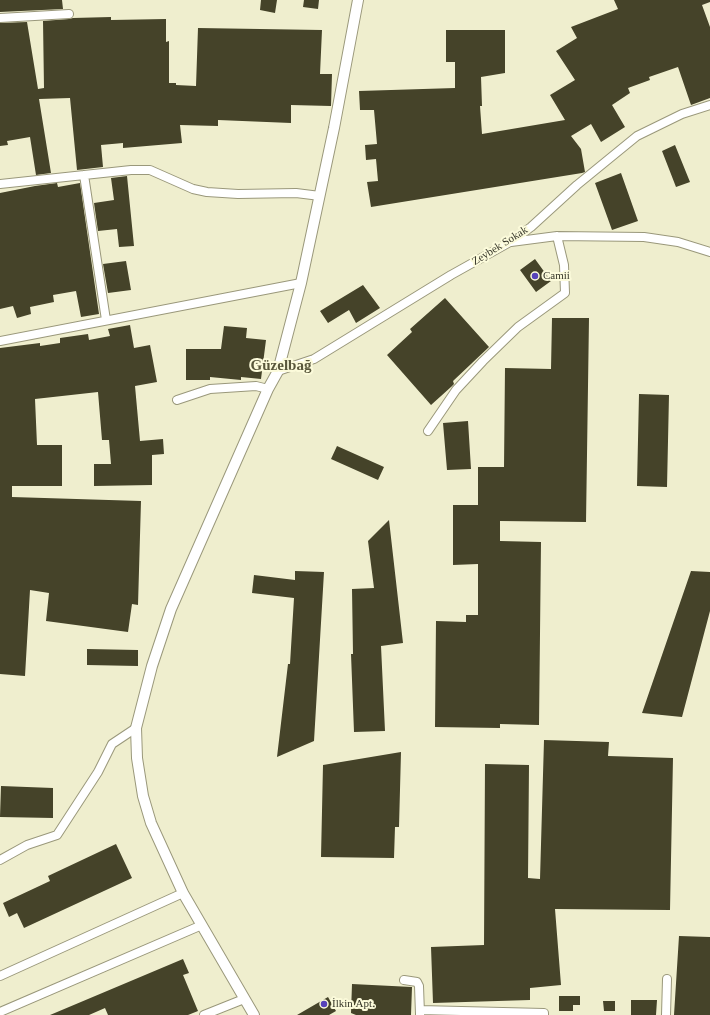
<!DOCTYPE html>
<html>
<head>
<meta charset="utf-8">
<style>
  body { margin:0 }
  canvas { display:block; background:#efeece }
</style>
</head>
<body>
<canvas width="710" height="1015"></canvas>
<script>
const ctx = document.querySelector('canvas').getContext('2d');
ctx.lineJoin = 'round';
function fill(path, color) {
  ctx.fillStyle = color;
  ctx.fill(path, 'evenodd');
}
function shape(rows) {
  const path = new Path2D();
  for (const r of rows) {
    path.moveTo(r[0], r[1]);
    for (let i = 2; i < r.length; i += 2) path.lineTo(r[i], r[i + 1]);
  }
  return path;
}
function trace(path, color, width, dash) {
  ctx.strokeStyle = color;
  ctx.lineWidth = width;
  ctx.lineCap = dash ? 'butt' : 'round';
  ctx.setLineDash(dash || []);
  ctx.stroke(path);
}
function label(font, color, halo, rows, align = 'center') {
  ctx.font = font + ' "Times New Roman",serif';
  ctx.lineWidth = 4;
  ctx.setLineDash([]);
  ctx.textBaseline = 'middle';
  ctx.strokeStyle = halo;
  ctx.fillStyle = color;
  for (const [text, x, y, turn = 0] of rows) {
    ctx.save();
    ctx.translate(x, y);
    ctx.rotate((+turn || 0) * Math.PI / 180);
    ctx.textAlign = isNaN(turn) ? turn : align;
    if (halo) ctx.strokeText(text, 0, 0);
    ctx.fillText(text, 0, 0);
    ctx.restore();
  }
}
const building = shape([
  [0,0,62,0,63,9,0,12],
  [261,0,277,0,275,13,260,10],
  [304,0,319,0,318,9,303,7],
  [614,0,710,0,710,2,702,5,710,27,710,98,691,105,678,67,649,77,650,80,628,88,630,93,612,105,625,127,601,142,591,124,571,136,581,149,585,172,582,173,371,207,367,182,378,181,376,159,366,160,365,145,377,144,374,110,360,110,359,91,455,88,455,62,446,62,446,30,505,30,505,73,481,77,482,106,480,106,482,134,565,120,550,95,575,80,556,51,577,38,571,27,618,9],
  [111,17,111,20,166,19,166,42,169,41,169,83,176,83,176,85,196,86,198,28,322,30,320,74,332,74,331,106,291,105,291,123,218,120,218,126,180,125,182,143,123,148,123,143,101,145,103,167,77,170,70,98,39,99,51,173,36,175,30,137,7,141,8,145,0,146,0,23,27,22,38,89,44,88,43,21,69,19,73,18],
  [675,145,690,182,676,187,662,151],
  [621,173,638,221,612,230,595,183],
  [127,176,134,246,119,247,117,229,98,231,94,203,114,200,111,178],
  [57,183,58,187,80,183,99,314,81,317,76,291,53,295,54,302,30,307,31,314,17,318,13,306,0,309,0,193,35,186],
  [535,259,551,281,536,292,520,270],
  [126,261,131,290,108,293,103,264],
  [363,285,380,308,356,323,349,310,328,323,320,311],
  [445,298,489,347,453,381,454,384,451,387,431,405,387,355,412,332,410,329],
  [552,318,589,318,586,522,500,521,500,541,541,542,539,725,500,724,500,728,435,727,436,621,466,622,466,615,478,615,478,564,453,565,453,505,478,505,478,467,504,467,505,368,551,369],
  [130,325,134,348,150,345,157,382,135,386,140,441,163,439,164,454,152,455,152,485,94,486,94,464,111,464,109,440,102,440,98,392,35,399,37,445,62,445,62,486,12,486,12,497,141,501,138,605,132,604,128,632,46,621,49,593,30,590,25,676,0,674,0,348,40,343,40,346,60,343,60,338,88,334,89,340,110,336,108,329],
  [224,326,247,328,246,338,266,340,261,379,241,377,241,380,210,377,210,380,186,380,186,349,221,349],
  [639,394,669,395,667,487,637,486],
  [468,421,471,469,447,470,443,423],
  [337,446,384,467,378,480,331,459],
  [389,520,403,643,381,646,385,731,354,732,351,654,353,654,352,589,374,588,368,541],
  [295,571,324,572,314,741,277,757,288,664,290,664,294,598,252,593,254,575,295,580],
  [691,571,710,572,710,611,682,717,642,713],
  [87,649,138,650,138,666,87,665],
  [544,740,609,742,608,756,673,758,670,910,555,909,561,985,530,988,530,1000,433,1003,431,947,484,945,485,764,529,765,528,878,540,879],
  [401,752,399,827,395,827,394,858,321,857,323,765],
  [1,786,53,788,53,818,0,817],
  [116,844,132,878,24,928,17,913,9,917,3,903,50,881,48,876],
  [679,936,710,937,710,1015,674,1015],
  [183,959,189,973,183,975,198,1011,188,1015,108,1015,105,1008,89,1015,50,1015],
  [352,984,412,987,411,1015,356,1015,351,1013],
  [559,996,580,996,580,1005,573,1005,573,1011,559,1011],
  [328,997,336,1011,329,1015,297,1015],
  [631,1000,657,1000,656,1015,631,1015],
  [603,1001,615,1001,615,1011,604,1011]
]);
const minor = shape([
  [0,18,69,14],
  [84,175,106,320],
  [0,184,131,170,150,170,193,189,207,192,238,194,296,193,320,196],
  [511,242,557,236,644,237,678,242,710,252],
  [0,341,301,283],
  [278,371,314,359,451,275,510,242,531,227,577,185,637,136,682,114,710,105],
  [177,400,210,389,256,386,268,389],
  [428,431,456,390,483,361,518,327,565,293,564,265,557,236],
  [0,860,27,845,57,835,98,772,112,744,136,728],
  [0,976,183,893],
  [404,980,417,982,419,986,420,1014],
  [420,1010,544,1013,544,1015],
  [0,1012,202,925],
  [204,1015,244,999],
  [666,1015,667,979]
]);
const tertiary = shape([
  [254,1015,183,893,151,823,143,796,137,758,136,728,152,666,171,609,268,389,278,371,301,283,334,128,358,0]
]);
const markers = [
  [535,276,4,"#5742ba"],
  [324,1004,4,"#5742ba"]
];
const streetNames = [
  ["Zeybek Sokak",500,246,-32]
];
const poiNames = [
  ["Camii",543,276],
  ["İlkin Apt.",332,1004]
];
const districtNames = [
  ["Güzelbağ",281,366]
];
fill(building, '#454329');
trace(minor, '#9a987b', 10);
trace(tertiary, '#9a987b', 12);
trace(minor, '#fff', 8);
trace(tertiary, '#fff', 10);
for (const [x, y, r, color] of markers) {
  const dot = new Path2D();
  dot.arc(x, y, r, 0, 2 * Math.PI);
  ctx.fillStyle = color;
  ctx.fill(dot);
  trace(dot, '#fcfbdb', 1.5);
}
label('11px', '#363629', '#fcfbdb', streetNames);
label('11px', '#363629', '#fcfbdb', poiNames, 'left');
label('bold 15px', '#59573c', '#fcfbdb', districtNames);
</script>
</body>
</html>
